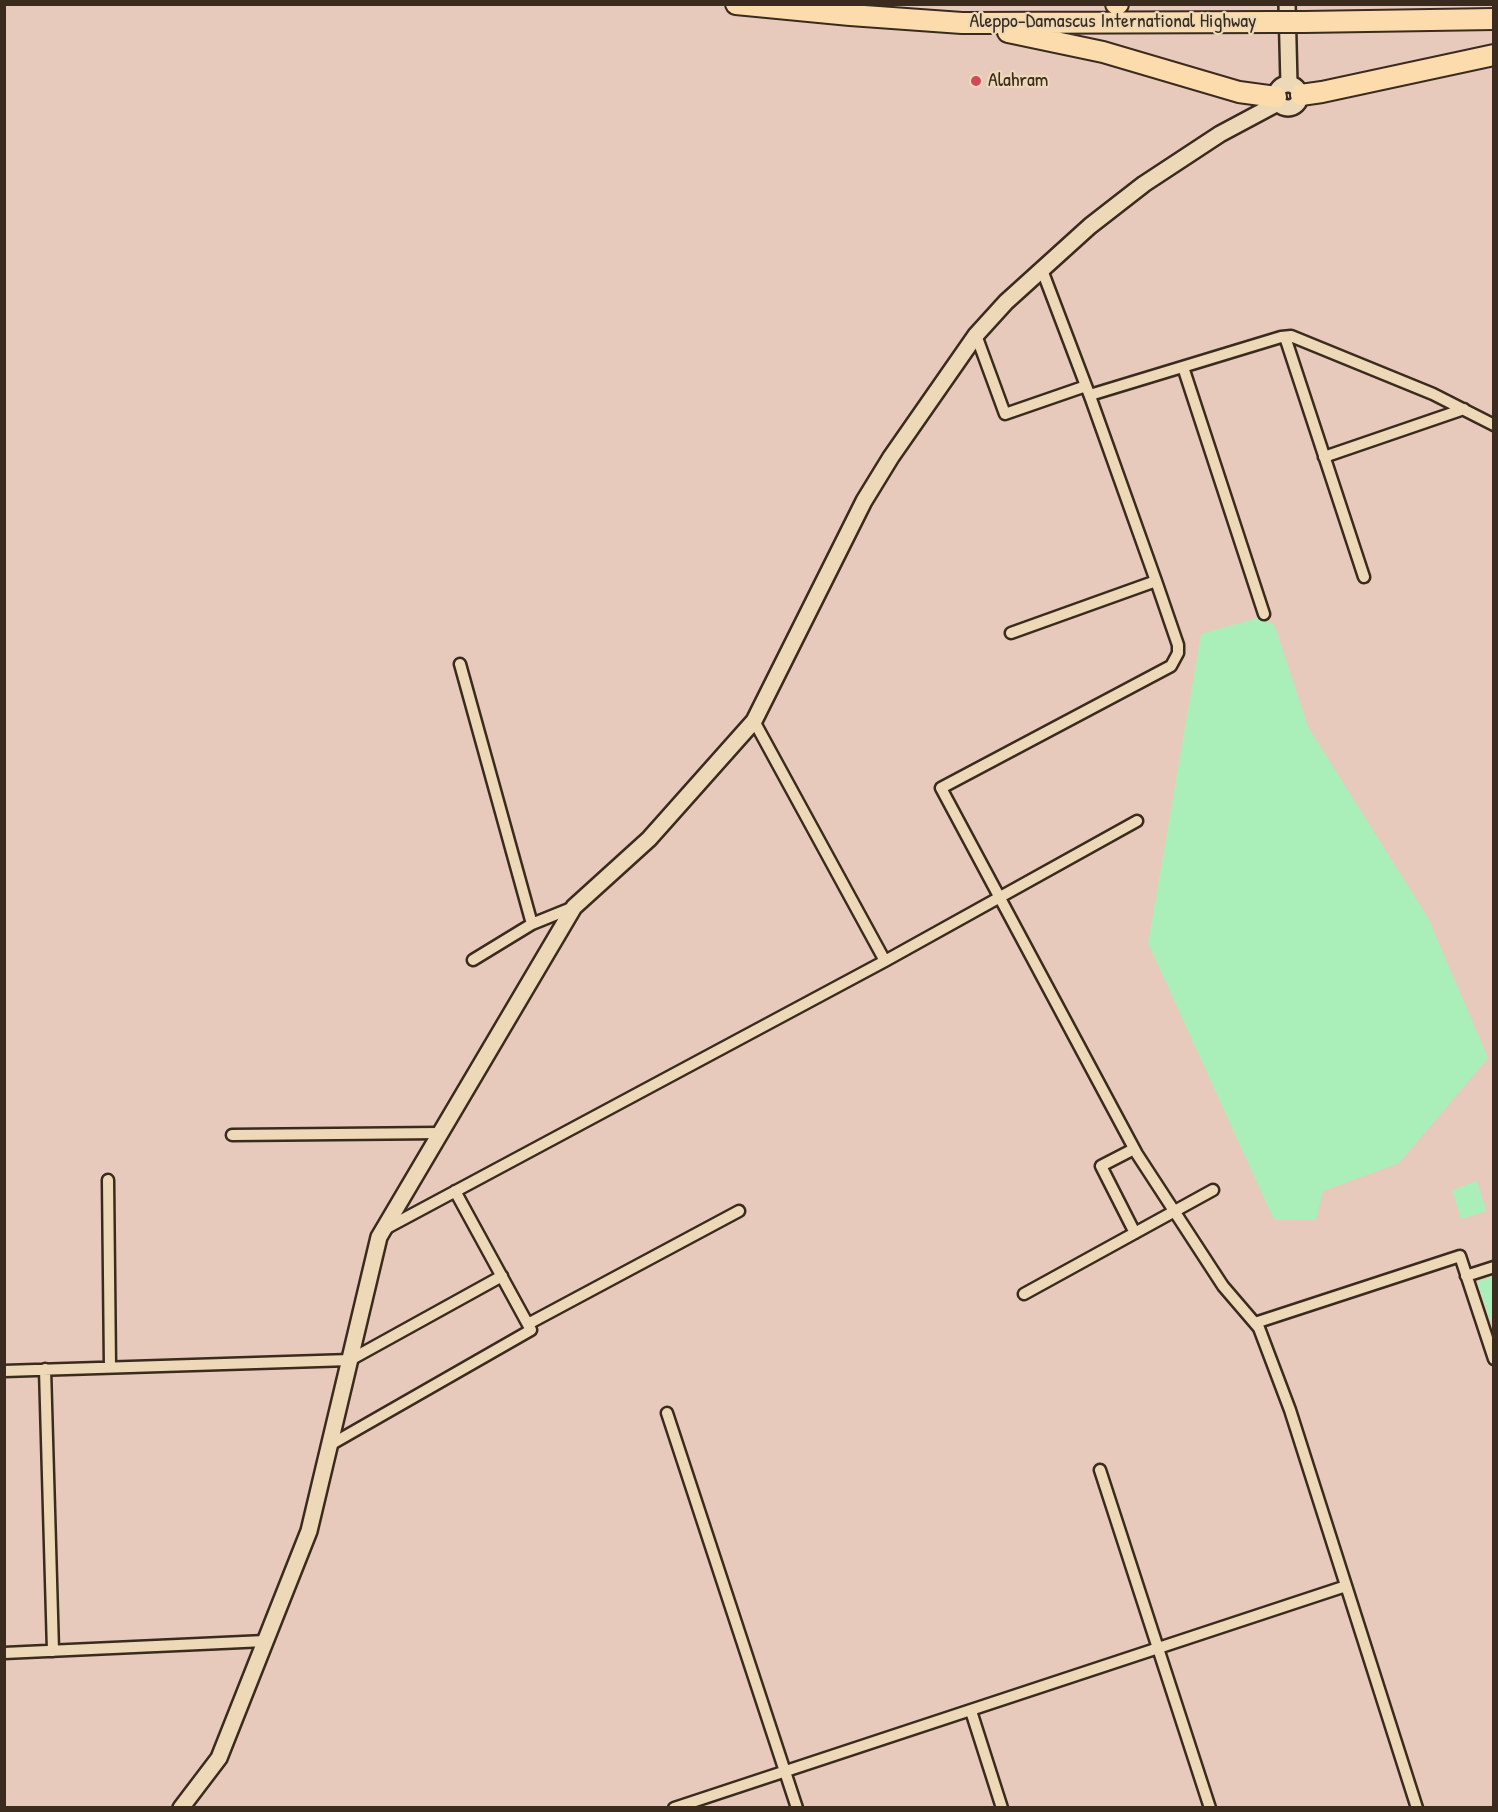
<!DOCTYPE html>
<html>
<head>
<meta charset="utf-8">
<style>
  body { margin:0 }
  #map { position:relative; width:1498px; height:1812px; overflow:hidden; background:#e7cabb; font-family:"Patrick Hand",sans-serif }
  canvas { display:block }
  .frame { position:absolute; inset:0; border:6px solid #3b2a1e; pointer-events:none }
</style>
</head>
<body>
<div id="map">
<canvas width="1498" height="1812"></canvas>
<div class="frame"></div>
</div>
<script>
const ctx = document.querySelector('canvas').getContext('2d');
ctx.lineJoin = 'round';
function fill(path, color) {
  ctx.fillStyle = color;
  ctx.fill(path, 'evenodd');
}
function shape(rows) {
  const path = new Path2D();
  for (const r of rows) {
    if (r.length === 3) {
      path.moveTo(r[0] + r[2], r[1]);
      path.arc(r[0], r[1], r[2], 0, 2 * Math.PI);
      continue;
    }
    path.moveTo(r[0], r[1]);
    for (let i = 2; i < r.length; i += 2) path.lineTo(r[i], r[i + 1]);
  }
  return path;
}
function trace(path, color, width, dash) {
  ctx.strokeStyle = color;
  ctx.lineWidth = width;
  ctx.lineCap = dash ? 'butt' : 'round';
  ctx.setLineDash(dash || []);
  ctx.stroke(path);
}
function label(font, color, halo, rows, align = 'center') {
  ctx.font = font + ' "Patrick Hand",sans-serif';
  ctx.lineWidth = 4.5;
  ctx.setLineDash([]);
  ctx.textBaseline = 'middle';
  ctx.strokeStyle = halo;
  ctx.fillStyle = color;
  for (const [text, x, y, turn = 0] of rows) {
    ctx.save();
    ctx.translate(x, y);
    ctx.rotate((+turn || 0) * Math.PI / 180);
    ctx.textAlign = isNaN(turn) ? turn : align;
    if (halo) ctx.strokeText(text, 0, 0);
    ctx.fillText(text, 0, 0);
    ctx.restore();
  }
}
const green = shape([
  [1257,618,1274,624,1308,727,1428,918,1488,1058,1399,1163,1323,1191,1316,1220,1274,1220,1148,943,1201,634],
  [1477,1181,1486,1211,1461,1219,1452,1190],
  [1493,1276,1493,1319,1490,1320,1477,1282]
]);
const street = shape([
  [1042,270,1091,399,1156,581,1178,645,1178,653,1171,666,941,788,1137,1154,1223,1286,1259,1328,1290,1410,1417,1808],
  [976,335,1005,414,1086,386],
  [1285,337,1364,577],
  [1183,367,1264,614],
  [1090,395,1281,337,1291,336,1433,394,1494,425],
  [1324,457,1464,409],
  [1011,633,1156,581],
  [460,664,532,924],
  [754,721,885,961],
  [473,960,532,924,574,907],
  [232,1135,440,1133],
  [1134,1149,1101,1166,1135,1233],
  [108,1180,110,1367],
  [383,1230,885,961,1137,821],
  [1466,1276,1494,1267],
  [1024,1294,1213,1190],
  [1255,1323,1460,1256,1494,1359],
  [528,1324,739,1211],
  [45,1369,53,1651],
  [4,1371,350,1360,502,1276],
  [667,1413,797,1808],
  [330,1445,531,1330,455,1191],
  [1100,1470,1210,1808],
  [4,1653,265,1641],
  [971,1711,1002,1808],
  [674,1808,1346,1586]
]);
const secondary = shape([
  [1287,4,1289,84],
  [1288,96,12],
  [181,1808,219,1758,309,1531,379,1237,574,907,649,839,754,721,864,501,891,457,976,335,1006,302,1090,226,1144,184,1220,134,1278,103]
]);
const highway = shape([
  [736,4,850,15,962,23,1275,22],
  [1116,4,1118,4],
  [1304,22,1494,19],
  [1008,32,1103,52,1239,92,1276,97],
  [1301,95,1322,92,1494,55]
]);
const highwayBridge = shape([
  [1275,22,1304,22]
]);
const markers = [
  [976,81,6,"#d1495b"]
];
const streetNames = [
  ["Aleppo-Damascus International Highway",1113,22]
];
const poiNames = [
  ["Alahram",988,81]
];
fill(green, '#aaefba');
trace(street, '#3b2a1e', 15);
trace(secondary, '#3b2a1e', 20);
trace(highway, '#3b2a1e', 24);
trace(street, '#edd9b7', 10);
trace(secondary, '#edd9b7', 15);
trace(highway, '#fcdcac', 20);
trace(highwayBridge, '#3b2a1e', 24, []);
trace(highwayBridge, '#fcdcac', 20);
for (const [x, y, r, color] of markers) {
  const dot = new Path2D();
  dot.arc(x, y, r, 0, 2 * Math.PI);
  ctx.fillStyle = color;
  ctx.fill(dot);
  trace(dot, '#edd9b7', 2);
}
label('20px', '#3b2a1e', '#edd9b7', streetNames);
label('20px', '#3b2a1e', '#edd9b7', poiNames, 'left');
</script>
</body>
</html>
